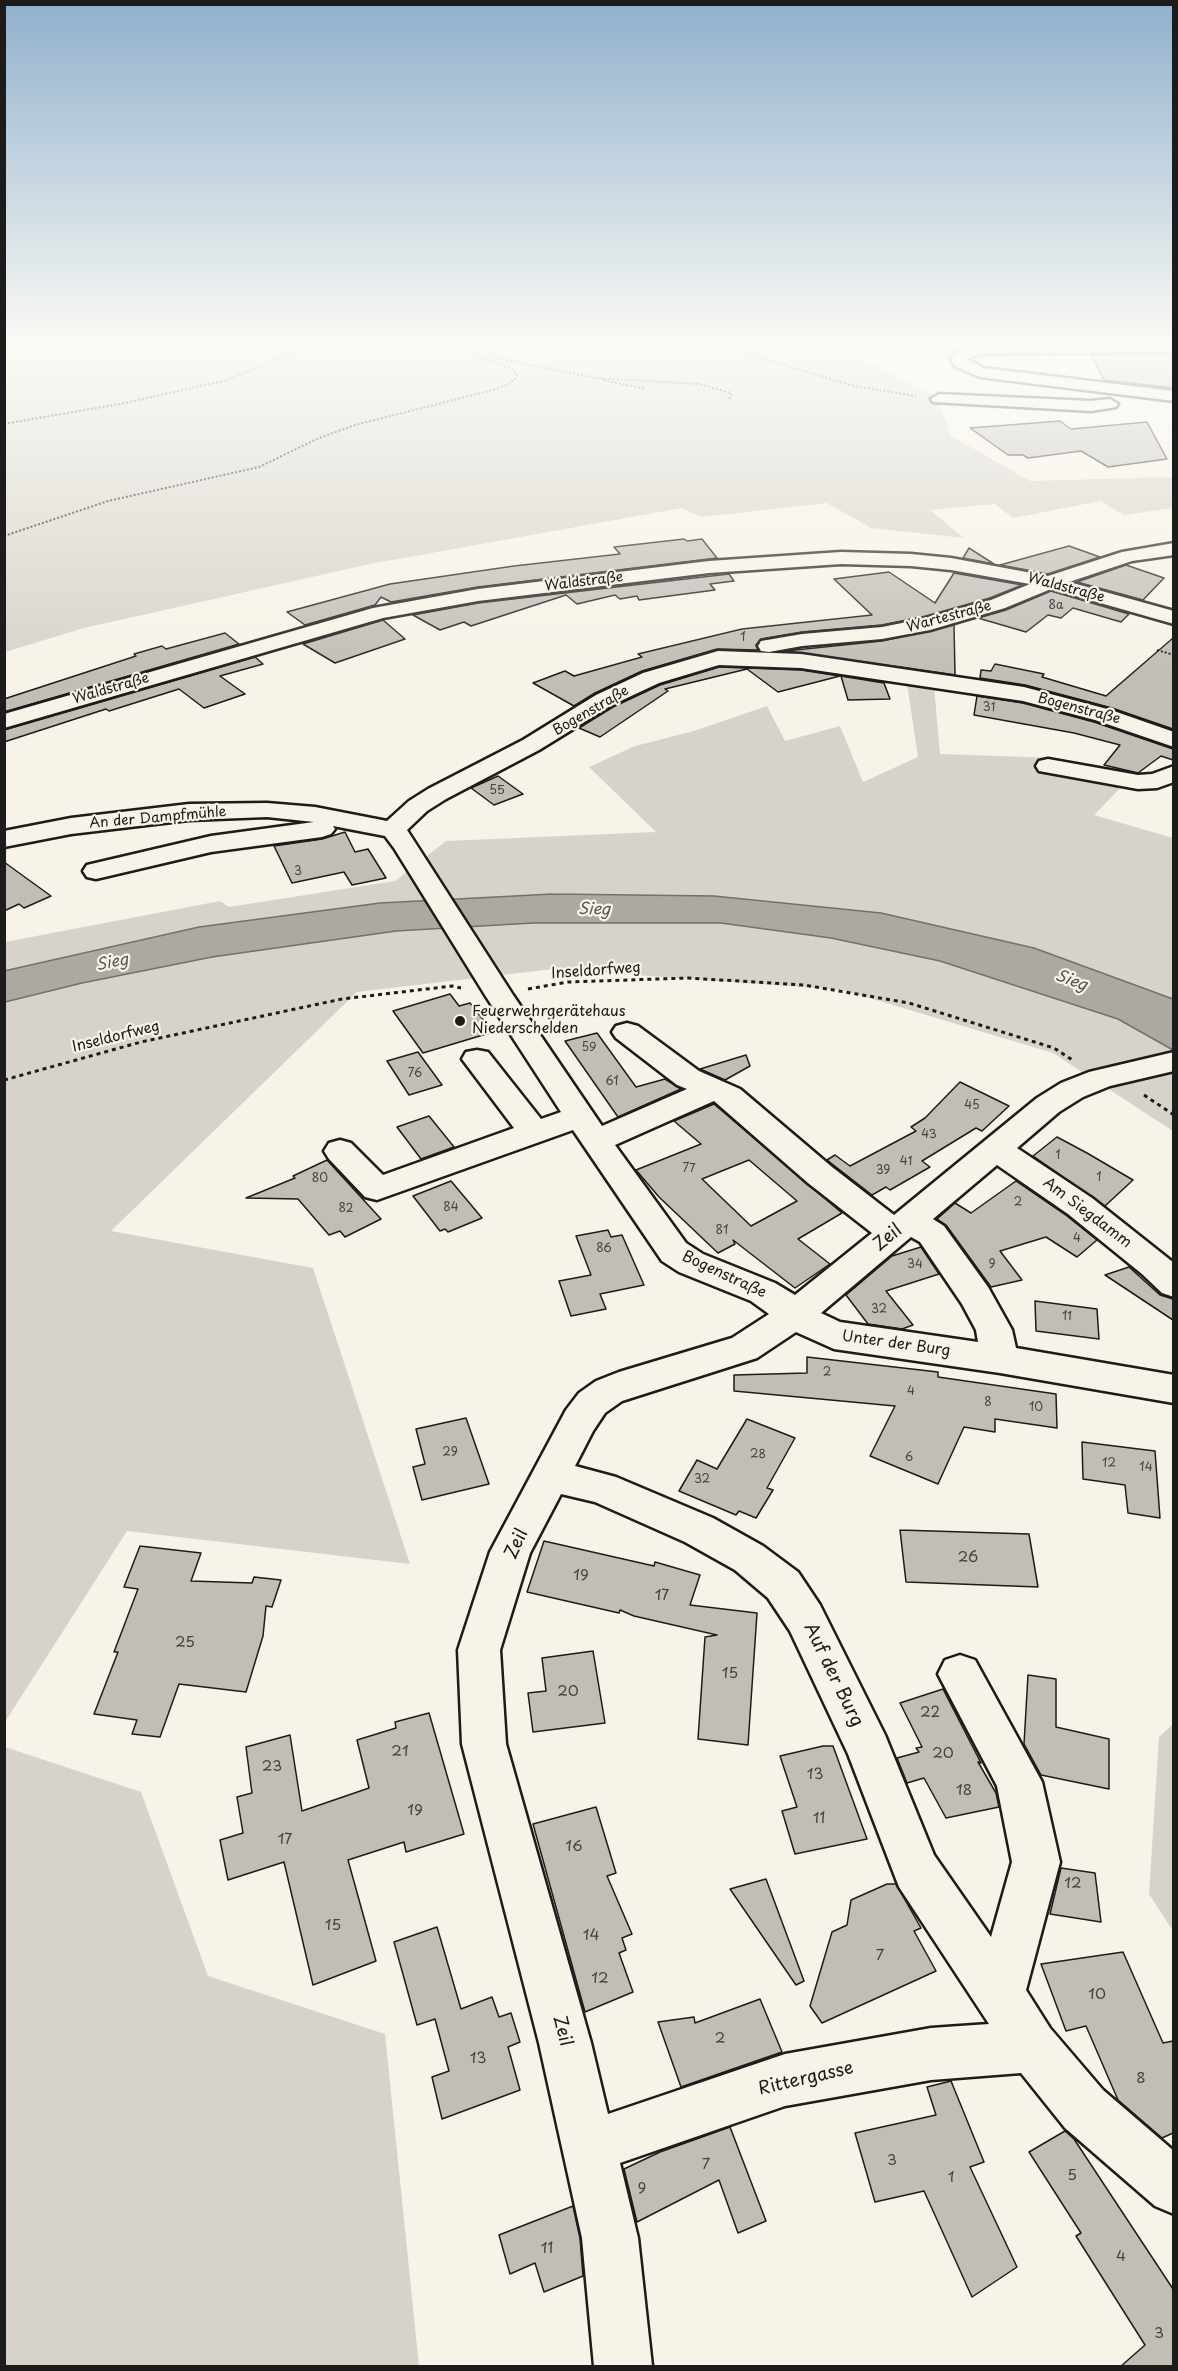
<!DOCTYPE html>
<html>
<head>
<meta charset="utf-8">
<style>
  body { margin:0 }
  #map { position:relative; width:1178px; height:2371px; overflow:hidden; background:#f7f3e8; font-family:"Playpen Sans",sans-serif }
  canvas { display:block }
  .frame { position:absolute; inset:0; border:6px solid #1c1c1c; pointer-events:none }
</style>
</head>
<body>
<div id="map">
<canvas width="1178" height="2371"></canvas>
<div class="frame"></div>
</div>
<script>
const ctx = document.querySelector('canvas').getContext('2d');
ctx.lineJoin = 'round';
function fill(path, color) {
  ctx.fillStyle = color;
  ctx.fill(path, 'evenodd');
}
function shape(rows) {
  const path = new Path2D();
  for (const r of rows) {
    path.moveTo(r[0], r[1]);
    for (let i = 2; i < r.length; i += 2) path.lineTo(r[i], r[i + 1]);
  }
  return path;
}
function trace(path, color, width, dash) {
  ctx.strokeStyle = color;
  ctx.lineWidth = width;
  ctx.lineCap = dash ? 'butt' : 'round';
  ctx.setLineDash(dash || []);
  ctx.stroke(path);
}
function label(font, color, halo, rows, align = 'center') {
  ctx.font = font + ' "Playpen Sans",sans-serif';
  ctx.lineWidth = 4.5;
  ctx.setLineDash([]);
  ctx.textBaseline = 'middle';
  ctx.strokeStyle = halo;
  ctx.fillStyle = color;
  for (const [text, x, y, turn = 0] of rows) {
    ctx.save();
    ctx.translate(x, y);
    ctx.rotate((+turn || 0) * Math.PI / 180);
    ctx.textAlign = isNaN(turn) ? turn : align;
    if (halo) ctx.strokeText(text, 0, 0);
    ctx.fillText(text, 0, 0);
    ctx.restore();
  }
}
const green = shape([
  [5,344,934,344,913,352,851,353,937,397,950,435,1030,481,1173,477,1173,508,1124,515,1100,501,1013,518,995,504,930,510,964,538,871,528,827,503,701,517,682,508,370,564,84,628,5,652],
  [907,683,934,686,940,754,1057,758,1134,774,1094,815,1173,838,1173,999,1034,948,881,913,714,896,5,971,5,942,220,901,229,907,395,881,446,841,656,832,589,767,635,746,694,731,767,706,785,741,840,726,863,782,918,757],
  [629,921,721,923,831,938,940,961,1118,1019,1173,1050,1173,1131,1053,1053,843,990,553,969,357,992,111,1231,313,1268,410,1564,127,1531,5,1722,5,1002,82,983,212,957,322,940,396,931,533,923],
  [1173,1724,1173,1931,1149,1894,1159,1737],
  [5,1747,141,1792,208,1976,385,2034,419,2366,5,2366]
]);
const water = shape([
  [553,894,714,896,881,913,1034,948,1173,999,1173,1050,1118,1019,940,961,831,938,721,923,533,923,396,931,212,957,82,983,5,1002,4,971,199,927,380,903,553,894]
]);
const stream = shape([
  [846,344,874,350]
]);
const building = shape([
  [1173,354,1173,388,1104,380,1091,355,1173,354],
  [1060,421,1071,429,1147,422,1167,459,1108,467,1081,451,1028,458,1023,455,1008,455,970,428,1060,421],
  [684,539,687,541,702,539,717,558,478,587,391,602,381,597,375,605,305,625,287,612,390,584,514,566,620,554,614,547,684,539],
  [1069,546,1100,557,1048,574,1000,565,1069,546],
  [969,548,994,564,963,558,969,548],
  [1126,565,1164,578,1143,600,1077,582,1126,565],
  [889,572,935,603,954,573,1022,585,990,598,926,616,882,625,802,632,761,639,756,645,758,650,717,649,642,671,595,693,574,706,533,683,565,671,574,676,642,657,638,654,742,629,872,615,834,579,889,572],
  [729,574,734,581,710,584,715,590,639,600,637,596,620,599,615,595,577,604,566,595,471,626,464,622,440,630,413,615,478,603,729,574],
  [1051,591,1129,614,1121,622,1073,608,1061,618,1048,615,1026,632,978,618,1006,610,1051,591],
  [383,620,405,639,335,663,303,644,383,620],
  [954,625,955,675,786,651,882,641,954,625],
  [225,633,239,644,4,712,4,699,136,656,134,654,162,646,166,649,225,633],
  [1173,638,1173,729,1112,708,1025,685,980,678,981,670,991,671,995,664,1044,674,1042,677,1106,696,1173,638],
  [255,657,263,664,220,676,245,694,204,708,179,689,109,711,106,709,4,742,4,730,255,657],
  [719,667,801,670,840,676,778,692,747,669,665,689,668,691,600,737,579,728,613,707,660,685,719,667],
  [841,676,884,683,890,699,848,700,841,676],
  [977,696,1023,703,1094,722,1173,749,1173,760,1161,756,1138,773,1104,765,1120,745,1074,733,974,715,977,696],
  [498,776,523,794,494,805,471,788,498,776],
  [345,832,355,852,368,849,386,878,352,885,344,872,292,883,274,846,322,839,345,832],
  [4,862,51,896,24,908,19,904,4,911,4,862],
  [450,994,459,1006,470,1003,493,1032,423,1053,393,1011,450,994],
  [597,1033,636,1087,665,1079,681,1089,618,1117,565,1041,597,1033],
  [418,1052,442,1085,409,1095,387,1061,418,1052],
  [746,1055,750,1066,725,1080,700,1069,746,1055],
  [960,1082,1009,1106,982,1131,976,1128,922,1161,930,1167,890,1190,886,1187,872,1195,827,1160,835,1155,850,1166,916,1131,911,1127,925,1118,960,1082],
  [714,1104,842,1213,798,1239,830,1264,795,1288,733,1240,735,1244,718,1253,659,1197,636,1170,701,1144,674,1121,714,1104],
  [749,1160,797,1201,751,1226,702,1179,749,1160],
  [429,1116,454,1147,421,1159,397,1127,429,1116],
  [1057,1137,1087,1153,1133,1180,1105,1206,1033,1156,1057,1137],
  [327,1160,381,1219,345,1237,340,1231,329,1235,298,1199,246,1198,295,1178,293,1176,327,1160],
  [451,1181,482,1218,448,1232,445,1229,440,1231,413,1196,451,1181],
  [1016,1181,1067,1216,1097,1240,1077,1257,1046,1237,1000,1251,1022,1280,991,1287,946,1225,937,1219,955,1203,971,1213,1016,1181],
  [608,1230,611,1237,622,1235,644,1285,600,1294,606,1309,571,1316,559,1281,591,1275,576,1236,608,1230],
  [921,1247,939,1274,886,1291,913,1325,902,1329,868,1324,846,1295,892,1256,921,1247],
  [1129,1267,1160,1295,1173,1299,1173,1320,1105,1275,1129,1267],
  [1035,1301,1097,1309,1099,1339,1036,1331,1035,1301],
  [807,1357,938,1372,938,1377,1056,1394,1057,1428,995,1419,995,1432,964,1427,938,1484,870,1456,895,1406,734,1391,734,1375,807,1373,807,1357],
  [466,1418,489,1484,422,1500,413,1467,425,1464,416,1429,466,1418],
  [747,1419,795,1438,767,1488,773,1490,756,1518,739,1511,736,1515,679,1491,697,1460,717,1469,747,1419],
  [1082,1442,1155,1451,1160,1518,1128,1513,1125,1485,1083,1479,1082,1442],
  [900,1530,1029,1534,1038,1587,906,1582,900,1530],
  [544,1541,654,1566,655,1562,700,1575,690,1605,757,1613,748,1745,698,1739,705,1637,717,1635,634,1616,620,1610,619,1613,527,1592,544,1541],
  [140,1546,201,1553,191,1581,252,1583,254,1577,281,1580,272,1607,266,1606,263,1636,246,1692,179,1684,160,1737,132,1734,137,1720,94,1714,118,1652,114,1652,138,1589,124,1587,140,1546],
  [593,1651,605,1723,533,1732,528,1693,546,1691,542,1658,593,1651],
  [1028,1675,1056,1679,1056,1727,1109,1739,1109,1789,1041,1775,1024,1744,1028,1675],
  [943,1689,981,1763,978,1762,996,1793,999,1807,946,1818,924,1778,907,1783,897,1758,919,1752,916,1748,922,1747,900,1703,943,1689],
  [429,1713,464,1834,406,1852,404,1842,348,1860,376,1961,313,1985,284,1862,228,1880,220,1840,243,1833,237,1797,252,1793,246,1747,290,1735,302,1811,369,1788,357,1740,396,1728,395,1722,429,1713],
  [823,1746,833,1746,867,1839,795,1854,782,1811,797,1807,780,1756,823,1746],
  [596,1807,616,1873,607,1876,632,1934,622,1938,626,1950,619,1953,633,1992,585,2012,533,1824,596,1807],
  [1061,1868,1095,1873,1101,1922,1050,1914,1061,1868],
  [766,1879,804,1981,796,1985,730,1889,766,1879],
  [887,1884,896,1884,921,1928,914,1931,936,1971,822,2023,810,2006,832,1932,847,1925,851,1900,887,1884],
  [437,1927,461,2009,492,1997,499,2017,511,2013,520,2042,508,2047,520,2090,442,2119,432,2077,449,2071,435,2019,417,2025,394,1942,437,1927],
  [1123,1952,1163,2043,1173,2041,1173,2133,1162,2138,1118,2100,1086,2026,1066,2031,1041,1964,1123,1952],
  [760,1999,782,2052,681,2087,658,2022,694,2017,695,2023,760,1999],
  [951,2081,984,2162,970,2167,1017,2267,972,2297,924,2191,875,2202,855,2133,936,2115,927,2087,951,2081],
  [730,2127,766,2221,738,2233,719,2180,637,2222,624,2169,660,2152,730,2127],
  [1065,2131,1074,2139,1173,2289,1173,2367,1120,2367,1145,2345,1076,2236,1081,2233,1029,2152,1065,2131],
  [573,2206,580,2238,583,2276,544,2292,535,2263,510,2274,499,2235,573,2206]
]);
const pathFar1 = shape([
  [714,344,854,386,916,396],
  [885,344,940,354],
  [483,355,596,378,699,384,731,393,729,400],
  [603,380,645,389],
  [4,424,125,403,227,380,297,351,296,344],
  [4,536,108,501,259,467,319,438,355,425,493,390,509,384,516,378,517,374,512,369,445,344],
  [1157,650,1174,655]
]);
const path = shape([
  [528,989,568,982,688,978,804,985,909,1003,1054,1048,1074,1061],
  [4,1080,141,1042,342,999,452,986,461,988],
  [1144,1095,1174,1115]
]);
const minor = shape([
  [1008,344,1174,344,1174,352,1014,353,979,354,967,359,983,368,1174,391,1174,401,980,377,956,367,953,364,951,357,954,354,972,347,1008,344],
  [939,394,1091,401,1110,399,1118,404,1116,407,1091,411,933,402,931,399,939,394],
  [1174,543,1174,555,1132,561,1069,582,1174,611,1174,624,1051,589,1005,608,930,630,882,639,802,646,769,652,761,651,758,646,761,641,802,634,882,627,927,618,991,600,1030,584,951,570,911,566,841,564,709,573,478,601,383,618,4,728,4,714,373,608,478,589,709,561,841,552,911,554,951,558,1048,576,1122,552,1174,543],
  [718,651,801,654,1024,687,1111,710,1174,732,1174,747,1095,720,1023,701,801,668,719,665,659,683,612,705,539,750,446,799,427,811,407,830,513,995,602,1126,687,1089,677,1085,616,1038,612,1032,616,1026,627,1023,638,1026,699,1071,740,1089,832,1167,894,1215,1037,1098,1061,1083,1089,1072,1174,1052,1174,1071,1110,1086,1083,1097,1059,1112,1017,1148,1092,1198,1174,1263,1174,1297,1162,1293,1142,1274,1068,1214,997,1165,933,1219,944,1226,988,1287,1012,1330,1016,1348,1174,1375,1174,1403,1000,1373,834,1349,796,1332,757,1358,622,1401,605,1413,593,1431,575,1466,616,1477,713,1518,763,1546,798,1572,820,1605,885,1735,934,1855,991,1937,1012,1862,997,1786,938,1674,945,1660,960,1655,975,1660,1042,1782,1060,1862,1026,1990,1050,2028,1103,2090,1174,2151,1174,2214,1155,2206,1065,2128,1021,2073,931,2080,785,2106,620,2163,638,2238,652,2366,594,2366,582,2238,539,2043,462,1744,458,1650,490,1552,566,1410,579,1393,596,1381,619,1372,732,1338,769,1314,751,1301,679,1272,662,1261,573,1130,377,1200,365,1197,329,1159,324,1151,329,1143,340,1140,351,1143,383,1175,514,1128,462,1059,466,1052,477,1050,488,1052,541,1119,561,1112,485,995,394,848,385,836,333,826,335,829,331,834,322,837,211,852,96,879,87,877,83,871,87,865,211,836,314,822,267,817,189,820,71,834,4,847,4,831,71,818,189,804,267,803,315,807,387,821,409,801,428,789,523,740,596,695,643,673,718,651],
  [714,1101,808,1183,872,1233,795,1295,775,1283,703,1254,686,1243,615,1145,714,1101],
  [911,1237,920,1242,962,1304,976,1330,978,1342,840,1322,821,1313,911,1237],
  [561,1494,595,1502,685,1542,735,1570,768,1598,790,1631,848,1754,899,1887,989,2024,931,2028,785,2054,608,2114,591,2043,506,1744,500,1650,530,1553,561,1494],
  [1048,759,1138,775,1152,774,1174,766,1174,782,1157,788,1138,789,1039,771,1036,766,1039,761,1048,759]
]);
const markers = [
  [460,1021,6,"#1c1c1c"]
];
const numberNames = [
  ["8a",1056,606],
  ["1",743,638],
  ["31",989,708],
  ["55",497,791],
  ["3",298,872],
  ["59",589,1048],
  ["76",415,1074],
  ["61",612,1082],
  ["45",972,1106],
  ["43",929,1135],
  ["1",1058,1156],
  ["41",906,1162],
  ["77",689,1169],
  ["39",883,1171],
  ["1",1099,1178],
  ["80",320,1179],
  ["2",1018,1203],
  ["84",451,1208],
  ["82",346,1209],
  ["81",722,1231],
  ["4",1077,1239],
  ["86",604,1249],
  ["34",915,1265],
  ["9",992,1265],
  ["32",879,1310],
  ["11",1067,1317],
  ["2",827,1373],
  ["4",911,1392],
  ["8",988,1403],
  ["10",1036,1408],
  ["29",450,1453],
  ["28",758,1455],
  ["6",909,1458],
  ["12",1109,1464],
  ["14",1146,1468],
  ["32",702,1480]
];
const farStreetnames = [
  ["Waldstraße",584,582,-7],
  ["Waldstraße",1066,588,15],
  ["Wartestraße",949,617,-15],
  ["Waldstraße",111,689,-16],
  ["Bogenstraße",1079,709,15],
  ["Bogenstraße",591,711,-30],
  ["An der Dampfmühle",158,818,-5]
];
const streetNames = [
  ["Inseldorfweg",596,971,-4],
  ["Inseldorfweg",116,1037,-14],
  ["Am Siegdamm",1087,1213,37],
  ["Bogenstraße",724,1275,25],
  ["Unter der Burg",896,1344,8]
];
const poiNames = [
  ["Feuerwehrgerätehaus",472,1012],
  ["Niederschelden",472,1029]
];
const nearNumbernames = [
  ["26",968,1558],
  ["19",581,1576],
  ["17",662,1596],
  ["25",185,1643],
  ["15",730,1674],
  ["20",568,1692],
  ["22",930,1713],
  ["21",400,1752],
  ["20",943,1754],
  ["23",272,1767],
  ["13",815,1775],
  ["18",964,1791],
  ["19",415,1811],
  ["11",819,1819],
  ["17",285,1840],
  ["16",574,1847],
  ["12",1073,1884],
  ["15",333,1926],
  ["14",591,1936],
  ["7",880,1956],
  ["12",600,1979],
  ["10",1097,1995],
  ["2",720,2039],
  ["13",478,2059],
  ["8",1141,2079],
  ["3",892,2161],
  ["7",706,2165],
  ["5",1072,2176],
  ["1",951,2178],
  ["9",642,2189],
  ["11",547,2249],
  ["4",1121,2257],
  ["3",1159,2334]
];
const waterNames = [
  ["Sieg",594,910,1],
  ["Sieg",112,963,-11],
  ["Sieg",1071,981,20]
];
const nearStreetnames = [
  ["Zeil",888,1238,-39],
  ["Zeil",517,1544,-65],
  ["Auf der Burg",833,1675,64],
  ["Zeil",562,2031,76],
  ["Rittergasse",806,2079,-13]
];
fill(green, '#d7d3cb');
fill(water, '#aca9a2');
trace(water, '#72716c', 1.5);
trace(stream, '#72716c', 4.5);
fill(building, '#c0beb5');
trace(building, '#1c1c1c', 1.5);
trace(minor, '#1c1c1c', 5);
trace(pathFar1, '#1c1c1c', 2, [2, 2]);
trace(path, '#1c1c1c', 3, [4, 4]);
fill(minor, '#f7f3e8');
const sky = ctx.createLinearGradient(0, 0, 0, 676);
sky.addColorStop(0, '#90b0cc');
sky.addColorStop(0.51, '#fbfaf5');
sky.addColorStop(1, '#fbfaf500');
ctx.fillStyle = sky;
ctx.fillRect(0, 0, 1178, 676);
for (const [x, y, r, color] of markers) {
  const dot = new Path2D();
  dot.arc(x, y, r, 0, 2 * Math.PI);
  ctx.fillStyle = color;
  ctx.fill(dot);
  trace(dot, '#f7f3e8', 2);
}
label('12px', '#454442', null, numberNames);
label('14px', '#1c1c1c', '#f7f3e8', farStreetnames);
label('15px', '#1c1c1c', '#f7f3e8', streetNames);
label('15px', '#1c1c1c', '#f7f3e8', poiNames, 'left');
label('15px', '#454442', null, nearNumbernames);
label('italic 16px', '#565452', '#f7f3e8', waterNames);
label('18px', '#1c1c1c', '#f7f3e8', nearStreetnames);
</script>
</body>
</html>
